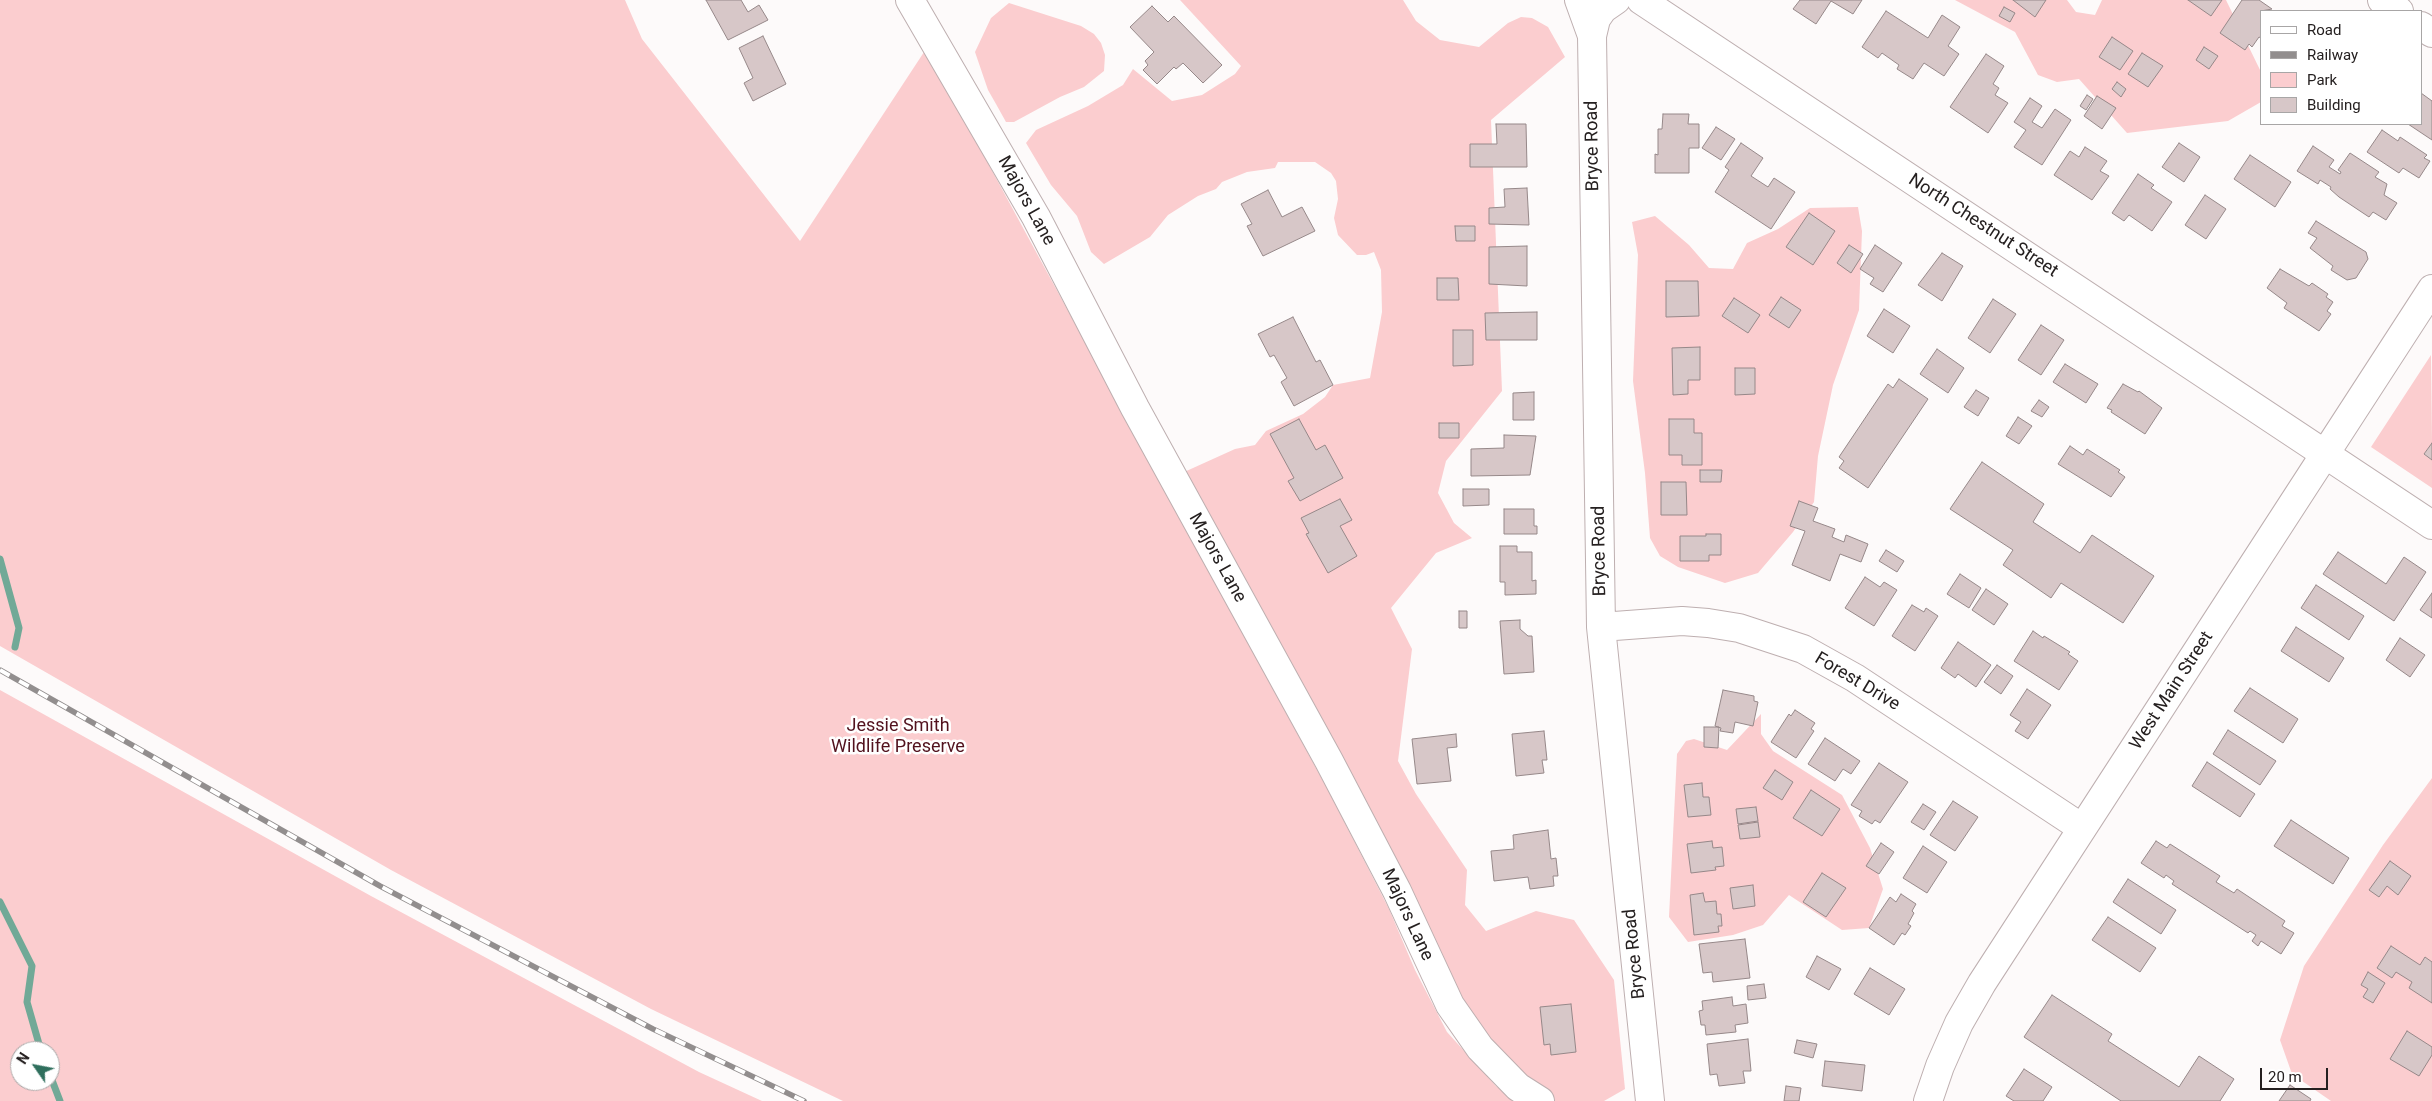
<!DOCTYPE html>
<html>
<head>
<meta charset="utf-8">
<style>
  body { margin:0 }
  #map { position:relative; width:2432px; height:1101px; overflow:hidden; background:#fdfafa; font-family:Roboto,sans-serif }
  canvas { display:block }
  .legend { position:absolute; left:2260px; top:10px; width:162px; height:115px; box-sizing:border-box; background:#fff; border:1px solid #a8a6a6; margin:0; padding:6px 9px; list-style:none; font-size:15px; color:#252020 }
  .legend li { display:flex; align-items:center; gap:10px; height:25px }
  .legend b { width:25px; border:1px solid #a8a6a6 }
  .north { position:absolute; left:10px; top:1041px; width:50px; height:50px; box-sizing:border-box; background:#fff; border:1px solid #a8a6a6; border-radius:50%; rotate:303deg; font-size:14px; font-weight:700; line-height:20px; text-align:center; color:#252020 }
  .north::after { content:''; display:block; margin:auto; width:18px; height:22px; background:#2f6f5d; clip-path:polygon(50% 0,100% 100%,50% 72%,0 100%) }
  .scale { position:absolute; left:2260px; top:1068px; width:68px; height:22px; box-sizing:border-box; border:2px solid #252020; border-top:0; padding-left:6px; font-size:15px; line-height:18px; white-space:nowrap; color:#252020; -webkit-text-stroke:4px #fff; paint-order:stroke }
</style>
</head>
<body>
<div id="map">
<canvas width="2432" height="1101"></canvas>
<ul class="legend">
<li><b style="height:6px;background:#fff"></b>Road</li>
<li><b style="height:6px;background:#928e8e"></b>Railway</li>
<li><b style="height:14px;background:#fbcdcf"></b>Park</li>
<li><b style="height:14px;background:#d7c7c8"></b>Building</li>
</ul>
<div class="north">N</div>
<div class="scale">20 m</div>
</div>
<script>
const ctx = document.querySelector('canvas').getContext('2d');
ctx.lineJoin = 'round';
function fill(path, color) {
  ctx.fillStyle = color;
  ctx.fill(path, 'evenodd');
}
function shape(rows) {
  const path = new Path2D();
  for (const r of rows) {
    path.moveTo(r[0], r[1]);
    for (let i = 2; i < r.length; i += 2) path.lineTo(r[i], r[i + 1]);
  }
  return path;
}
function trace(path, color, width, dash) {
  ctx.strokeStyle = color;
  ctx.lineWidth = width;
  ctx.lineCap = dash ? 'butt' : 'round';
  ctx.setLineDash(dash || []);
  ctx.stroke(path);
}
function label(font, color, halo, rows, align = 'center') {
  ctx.font = font + ' Roboto,sans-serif';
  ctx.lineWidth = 5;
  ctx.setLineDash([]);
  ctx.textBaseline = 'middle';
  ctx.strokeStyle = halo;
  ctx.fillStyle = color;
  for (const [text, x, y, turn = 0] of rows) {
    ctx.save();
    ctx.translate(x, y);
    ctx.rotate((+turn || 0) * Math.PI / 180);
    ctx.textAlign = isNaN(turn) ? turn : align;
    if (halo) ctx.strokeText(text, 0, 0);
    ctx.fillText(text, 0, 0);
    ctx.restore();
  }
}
const green = shape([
  [0,0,625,0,642,39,800,241,926,49,1329,792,1389,909,1415,970,1447,1032,1496,1086,1517,1101,843,1101,651,1009,391,870,0,646],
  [1180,0,1403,0,1416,21,1440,40,1479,47,1508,23,1521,17,1532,18,1548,27,1565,57,1491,120,1502,391,1446,461,1438,493,1454,523,1472,538,1436,553,1391,608,1412,649,1398,761,1416,794,1467,870,1465,905,1486,931,1536,911,1574,920,1614,980,1625,1089,1604,1101,1555,1101,1525,1079,1485,1040,1457,997,1182,473,1235,449,1255,445,1266,431,1303,414,1325,397,1333,385,1370,378,1382,312,1381,270,1374,252,1366,255,1357,255,1338,235,1334,218,1338,199,1336,181,1331,173,1315,162,1278,162,1275,168,1247,172,1222,182,1216,189,1198,196,1168,215,1150,237,1104,264,1091,252,1077,216,1051,185,1026,143,1036,130,1088,106,1123,85,1133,69,1172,101,1202,95,1235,74,1241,66],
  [1955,0,2067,0,2076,12,2095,15,2102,0,2226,0,2261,72,2261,102,2228,121,2127,133,2079,79,2057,82,2038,75,2015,32],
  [1009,3,1081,26,1094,34,1101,43,1105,55,1104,71,1084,87,1060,97,1014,122,1006,122,996,104,988,90,975,52,991,18],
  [1858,207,1862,231,1859,310,1833,385,1818,456,1814,502,1793,532,1758,573,1725,583,1678,567,1660,556,1650,538,1645,473,1633,381,1638,255,1632,222,1655,216,1689,245,1709,268,1733,269,1747,243,1778,229,1810,208],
  [2431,355,2432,443,2424,454,2432,460,2432,488,2371,447],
  [0,690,371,896,699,1072,762,1101,0,1101],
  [20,1051,50,1051,50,1081,20,1081],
  [1761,714,1761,734,1773,751,1842,795,1870,848,1883,889,1869,928,1842,930,1789,895,1763,925,1733,935,1688,942,1669,917,1677,754,1686,741,1694,739,1727,750],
  [2432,778,2432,1101,2331,1101,2292,1074,2280,1040,2304,966,2383,845]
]);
const stream = shape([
  [0,559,19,628,15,647],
  [0,902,32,966,27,1002,41,1051],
  [50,1075,60,1101]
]);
const building = shape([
  [706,0,741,0,748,12,759,5,768,20,728,40,706,0],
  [1800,0,1862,0,1853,14,1831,1,1816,24,1793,9,1800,0],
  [2013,0,2046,0,2035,17,2013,0],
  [2188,0,2222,0,2211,16,2188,0],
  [2242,0,2259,0,2272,9,2261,11,2261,38,2259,37,2252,47,2249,44,2245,50,2220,33,2242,0],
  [1152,6,1168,22,1174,16,1222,65,1203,83,1183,63,1176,69,1174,67,1157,84,1143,70,1148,65,1145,61,1154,52,1130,27,1152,6],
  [2004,7,2015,13,2010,22,1999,16,2004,7],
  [1886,11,1928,38,1942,15,1960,27,1948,46,1959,54,1944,76,1924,63,1913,79,1897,69,1899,65,1882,53,1878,58,1862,47,1886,11],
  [763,36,786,84,753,101,744,83,753,78,739,48,763,36],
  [2112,37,2133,51,2120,70,2099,57,2112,37],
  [2204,47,2218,56,2209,69,2196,60,2204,47],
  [2142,53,2163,66,2148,87,2128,74,2142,53],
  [1986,54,2004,66,1993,84,1999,88,1995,95,2008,103,1988,133,1950,107,1986,54],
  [2117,82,2126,89,2121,97,2112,89,2117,82],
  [2421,93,2432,101,2432,140,2408,124,2421,124,2421,93],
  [2087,95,2093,99,2086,110,2080,106,2087,95],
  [2097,96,2116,108,2102,129,2084,116,2097,96],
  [2030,98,2042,106,2032,122,2042,128,2055,109,2071,120,2042,165,2014,147,2026,130,2014,122,2030,98],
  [1663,114,1689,114,1688,124,1699,124,1699,148,1689,148,1689,173,1655,173,1655,154,1658,155,1658,129,1662,129,1663,114],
  [1496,124,1526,124,1527,167,1470,167,1470,144,1497,144,1496,124],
  [1716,127,1735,139,1721,160,1702,148,1716,127],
  [2382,130,2398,141,2400,137,2427,155,2424,158,2430,161,2419,178,2403,168,2399,173,2367,152,2382,130],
  [1741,143,1763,158,1751,176,1768,187,1774,178,1795,192,1771,229,1715,192,1729,170,1725,167,1741,143],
  [2179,143,2200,157,2184,182,2162,167,2179,143],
  [2313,146,2334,160,2329,167,2340,174,2341,172,2338,170,2350,153,2379,172,2375,177,2387,184,2384,195,2397,203,2386,220,2373,212,2369,217,2339,197,2330,189,2331,187,2320,180,2318,184,2297,171,2313,146],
  [2085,147,2107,161,2100,171,2109,176,2092,200,2054,175,2070,151,2079,157,2085,147],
  [2250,155,2291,182,2275,207,2234,179,2250,155],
  [2138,174,2154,185,2151,188,2172,202,2152,231,2129,215,2124,221,2112,213,2138,174],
  [1527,188,1529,225,1489,224,1489,208,1505,207,1504,189,1527,188],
  [1268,190,1282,217,1302,207,1315,231,1263,256,1247,226,1252,224,1241,204,1268,190],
  [2205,195,2226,209,2206,239,2185,225,2205,195],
  [1809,213,1835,231,1813,265,1786,247,1809,213],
  [2316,221,2366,252,2368,259,2356,278,2347,280,2331,270,2333,266,2310,248,2317,238,2308,233,2316,221],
  [1455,226,1475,226,1475,241,1456,241,1455,226],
  [1849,245,1863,254,1851,273,1837,263,1849,245],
  [1875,245,1902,263,1883,292,1870,284,1874,278,1860,269,1875,245],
  [1527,246,1527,286,1489,284,1489,247,1527,246],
  [1942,253,1963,266,1942,301,1918,285,1942,253],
  [2280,269,2309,286,2312,283,2328,294,2326,297,2333,302,2327,311,2331,314,2319,331,2284,308,2287,303,2267,288,2280,269],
  [1437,278,1458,278,1459,300,1437,300,1437,278],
  [1666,281,1698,281,1699,316,1666,317,1666,281],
  [1781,297,1801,310,1789,328,1769,315,1781,297],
  [1734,298,1760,315,1748,333,1722,316,1734,298],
  [1993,299,2016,314,1990,353,1968,338,1993,299],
  [1884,309,1910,326,1893,353,1867,336,1884,309],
  [1537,312,1537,340,1486,340,1485,313,1537,312],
  [1293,317,1316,362,1320,360,1333,385,1294,406,1281,382,1287,378,1274,355,1270,357,1258,334,1293,317],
  [2041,325,2064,340,2041,375,2018,360,2041,325],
  [1453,330,1473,330,1473,365,1453,366,1453,330],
  [1700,347,1700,380,1688,380,1688,394,1673,395,1672,348,1700,347],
  [1937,349,1964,368,1948,393,1920,374,1937,349],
  [2065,364,2098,384,2086,403,2053,382,2065,364],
  [1735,368,1755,368,1755,394,1735,395,1735,368],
  [1899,379,1928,399,1868,488,1839,468,1844,461,1839,457,1888,384,1893,388,1899,379],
  [2123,384,2138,392,2139,391,2162,408,2145,434,2111,412,2112,410,2107,408,2123,384],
  [1976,390,1989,398,1978,416,1964,407,1976,390],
  [1534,392,1534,420,1513,420,1513,393,1534,392],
  [2039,400,2049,407,2042,417,2031,411,2039,400],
  [2018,417,2032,426,2019,444,2006,436,2018,417],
  [1299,419,1316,450,1325,445,1343,478,1300,501,1288,481,1294,478,1270,434,1299,419],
  [1669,419,1694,419,1694,433,1702,433,1702,465,1682,465,1682,455,1669,455,1669,419],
  [1439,423,1459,423,1459,438,1439,438,1439,423],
  [1504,435,1536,436,1530,475,1471,476,1471,449,1504,448,1504,435],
  [2432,443,2432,460,2424,454,2432,443],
  [2070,446,2083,455,2087,449,2120,470,2118,472,2125,477,2111,497,2058,464,2070,446],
  [1982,462,2044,504,2033,522,2080,553,2092,535,2154,576,2123,623,2061,583,2051,598,2003,565,2013,550,1950,509,1982,462],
  [1700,470,1722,470,1721,482,1700,482,1700,470],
  [1661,482,1686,482,1687,515,1661,515,1661,482],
  [1463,489,1489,489,1489,505,1463,506,1463,489],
  [1340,499,1352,520,1340,526,1357,556,1328,573,1306,534,1309,533,1301,518,1340,499],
  [1799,501,1818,508,1813,521,1835,529,1832,537,1844,542,1846,535,1868,544,1861,562,1840,554,1830,581,1792,565,1805,531,1790,526,1799,501],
  [1504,509,1534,509,1534,526,1537,526,1537,534,1504,534,1504,509],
  [1706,534,1721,534,1721,555,1709,555,1709,561,1680,561,1680,536,1706,536,1706,534],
  [1500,546,1517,546,1517,552,1532,552,1532,581,1536,580,1536,594,1505,595,1505,582,1500,582,1500,546],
  [1886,550,1904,561,1897,572,1879,561,1886,550],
  [2338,552,2386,584,2404,557,2426,572,2394,621,2323,574,2338,552],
  [1960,574,1981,588,1969,608,1947,594,1960,574],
  [1865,577,1880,587,1884,582,1897,590,1874,626,1845,608,1865,577],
  [2316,585,2364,616,2349,640,2301,608,2316,585],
  [1986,589,2008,604,1994,625,1972,610,1986,589],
  [2432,593,2432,618,2420,610,2432,593],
  [1912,605,1924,612,1926,608,1938,616,1915,651,1892,636,1912,605],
  [1459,611,1467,611,1467,628,1459,628,1459,611],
  [1520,620,1520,629,1528,636,1532,636,1534,672,1504,674,1500,621,1520,620],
  [2296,627,2344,658,2329,682,2281,651,2296,627],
  [2033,631,2043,638,2044,636,2070,652,2068,654,2078,661,2059,690,2014,661,2033,631],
  [2400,638,2425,655,2410,677,2386,660,2400,638],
  [1958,642,1991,665,1976,687,1958,674,1955,678,1941,668,1958,642],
  [1997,665,2013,676,2001,694,1984,682,1997,665],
  [2250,688,2298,719,2283,743,2234,711,2250,688],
  [2027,689,2051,705,2028,739,2015,731,2021,722,2010,715,2027,689],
  [1723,690,1754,696,1754,701,1758,702,1753,726,1735,722,1733,733,1720,731,1721,728,1715,726,1723,690],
  [1795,710,1815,723,1811,729,1814,731,1796,758,1771,742,1789,714,1791,716,1795,710],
  [1704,727,1719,727,1718,748,1704,747,1704,727],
  [2228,730,2276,761,2260,785,2213,754,2228,730],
  [1544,731,1547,760,1542,760,1544,773,1516,776,1512,734,1544,731],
  [1456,734,1457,747,1447,748,1451,781,1417,784,1412,739,1456,734],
  [1825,738,1860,761,1851,774,1843,769,1835,781,1808,764,1825,738],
  [2207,762,2255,794,2240,817,2192,786,2207,762],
  [1879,763,1908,782,1880,823,1875,820,1872,824,1859,816,1862,811,1851,805,1879,763],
  [1775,770,1793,782,1782,800,1763,788,1775,770],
  [1702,783,1703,797,1709,797,1711,815,1688,817,1684,785,1702,783],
  [1811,790,1840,809,1822,836,1793,818,1811,790],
  [1953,801,1978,817,1955,851,1930,835,1953,801],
  [1923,804,1936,812,1924,830,1911,822,1923,804],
  [1756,807,1758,821,1738,824,1736,809,1756,807],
  [2291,820,2349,858,2333,884,2274,846,2291,820],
  [1758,822,1760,837,1740,839,1738,825,1758,822],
  [1548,830,1551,859,1556,858,1558,876,1553,876,1554,886,1530,889,1528,877,1494,881,1491,851,1514,849,1513,835,1548,830],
  [1712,841,1713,848,1722,847,1724,866,1715,867,1716,870,1691,873,1687,844,1712,841],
  [2156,841,2167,848,2170,844,2220,876,2216,882,2234,893,2237,889,2285,921,2282,926,2294,933,2281,954,2261,941,2258,946,2252,941,2256,935,2250,931,2248,933,2172,884,2174,881,2166,875,2164,878,2141,863,2156,841],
  [1881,843,1894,852,1879,874,1866,866,1881,843],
  [1923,846,1947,862,1927,893,1903,878,1923,846],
  [2390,861,2411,876,2398,895,2387,886,2379,897,2369,890,2390,861],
  [1822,873,1846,888,1826,917,1803,902,1822,873],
  [2128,879,2176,910,2161,934,2113,902,2128,879],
  [1753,885,1755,906,1733,909,1730,888,1753,885],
  [1703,893,1705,902,1716,901,1717,914,1721,914,1722,926,1718,926,1719,932,1694,935,1690,895,1703,893],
  [1901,894,1916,904,1912,911,1914,913,1908,924,1911,926,1905,935,1902,933,1894,945,1869,928,1890,897,1896,902,1901,894],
  [2108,917,2156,948,2140,972,2092,940,2108,917],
  [1745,939,1750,978,1713,982,1712,972,1703,973,1699,944,1745,939],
  [2391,946,2420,965,2425,957,2432,962,2432,1003,2409,988,2412,982,2396,972,2392,978,2377,968,2391,946],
  [1817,956,1841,969,1829,990,1806,977,1817,956],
  [1870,968,1905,989,1889,1015,1854,994,1870,968],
  [2368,972,2385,983,2373,1003,2363,997,2368,989,2361,985,2368,972],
  [1764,984,1766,998,1748,1000,1747,986,1764,984],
  [2052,995,2112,1034,2108,1041,2179,1087,2199,1056,2234,1079,2220,1101,2121,1101,2024,1037,2052,995],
  [1732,997,1733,1006,1746,1004,1748,1023,1735,1025,1736,1032,1706,1035,1705,1025,1701,1025,1699,1011,1703,1010,1702,1001,1732,997],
  [1571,1004,1576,1052,1551,1055,1550,1044,1544,1045,1540,1007,1571,1004],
  [2407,1031,2432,1047,2432,1055,2419,1076,2390,1059,2407,1031],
  [1748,1039,1751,1071,1743,1071,1745,1083,1719,1086,1717,1074,1710,1075,1707,1044,1748,1039],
  [1797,1040,1817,1044,1813,1058,1794,1053,1797,1040],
  [1825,1061,1865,1065,1862,1091,1822,1086,1825,1061],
  [2024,1069,2052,1087,2043,1101,2014,1101,2006,1096,2024,1069],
  [2290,1085,2311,1099,2310,1101,2279,1101,2290,1085],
  [1786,1086,1801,1088,1799,1101,1784,1101,1786,1086]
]);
const minor = shape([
  [1579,0,1592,36,1601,627,1650,1101],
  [1641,0,2432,525],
  [2382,0,2399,11],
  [2421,26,2432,33],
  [1592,36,1596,19,1603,9,1616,0],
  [1601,627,1682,621,1708,623,1739,628,1803,649,1855,678,2082,828]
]);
const tertiary = shape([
  [910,0,1036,217,1135,408,1329,761,1397,891,1450,1005,1480,1048,1518,1087,1540,1101]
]);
const secondary = shape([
  [1928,1101,1940,1066,1959,1023,1982,983,2432,289]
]);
const rail = shape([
  [0,670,380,886,653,1029,804,1101]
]);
const streetNames = [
  ["Bryce Road",1593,146,-91],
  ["Majors Lane",1026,201,61],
  ["North Chestnut Street",1983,226,33],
  ["Bryce Road",1600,551,-91],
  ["Majors Lane",1217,558,61],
  ["Forest Drive",1857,682,31],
  ["West Main Street",2172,691,-57],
  ["Majors Lane",1407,915,65],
  ["Bryce Road",1635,954,-96]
];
const parkNames = [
  ["Jessie Smith",898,726],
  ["Wildlife Preserve",898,747]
];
fill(green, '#fbcdcf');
trace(stream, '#71a997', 7);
fill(building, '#d7c7c8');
trace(building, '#968889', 1);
trace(minor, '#beafb0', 30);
trace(tertiary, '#beafb0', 30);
trace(secondary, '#beafb0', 30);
trace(minor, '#fff', 28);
trace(tertiary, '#fff', 28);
trace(secondary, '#fff', 28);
trace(rail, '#928e8e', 5.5);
trace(rail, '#fff', 4, [11]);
label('18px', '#252020', '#fff', streetNames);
label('18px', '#52121e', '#fff', parkNames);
</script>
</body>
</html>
